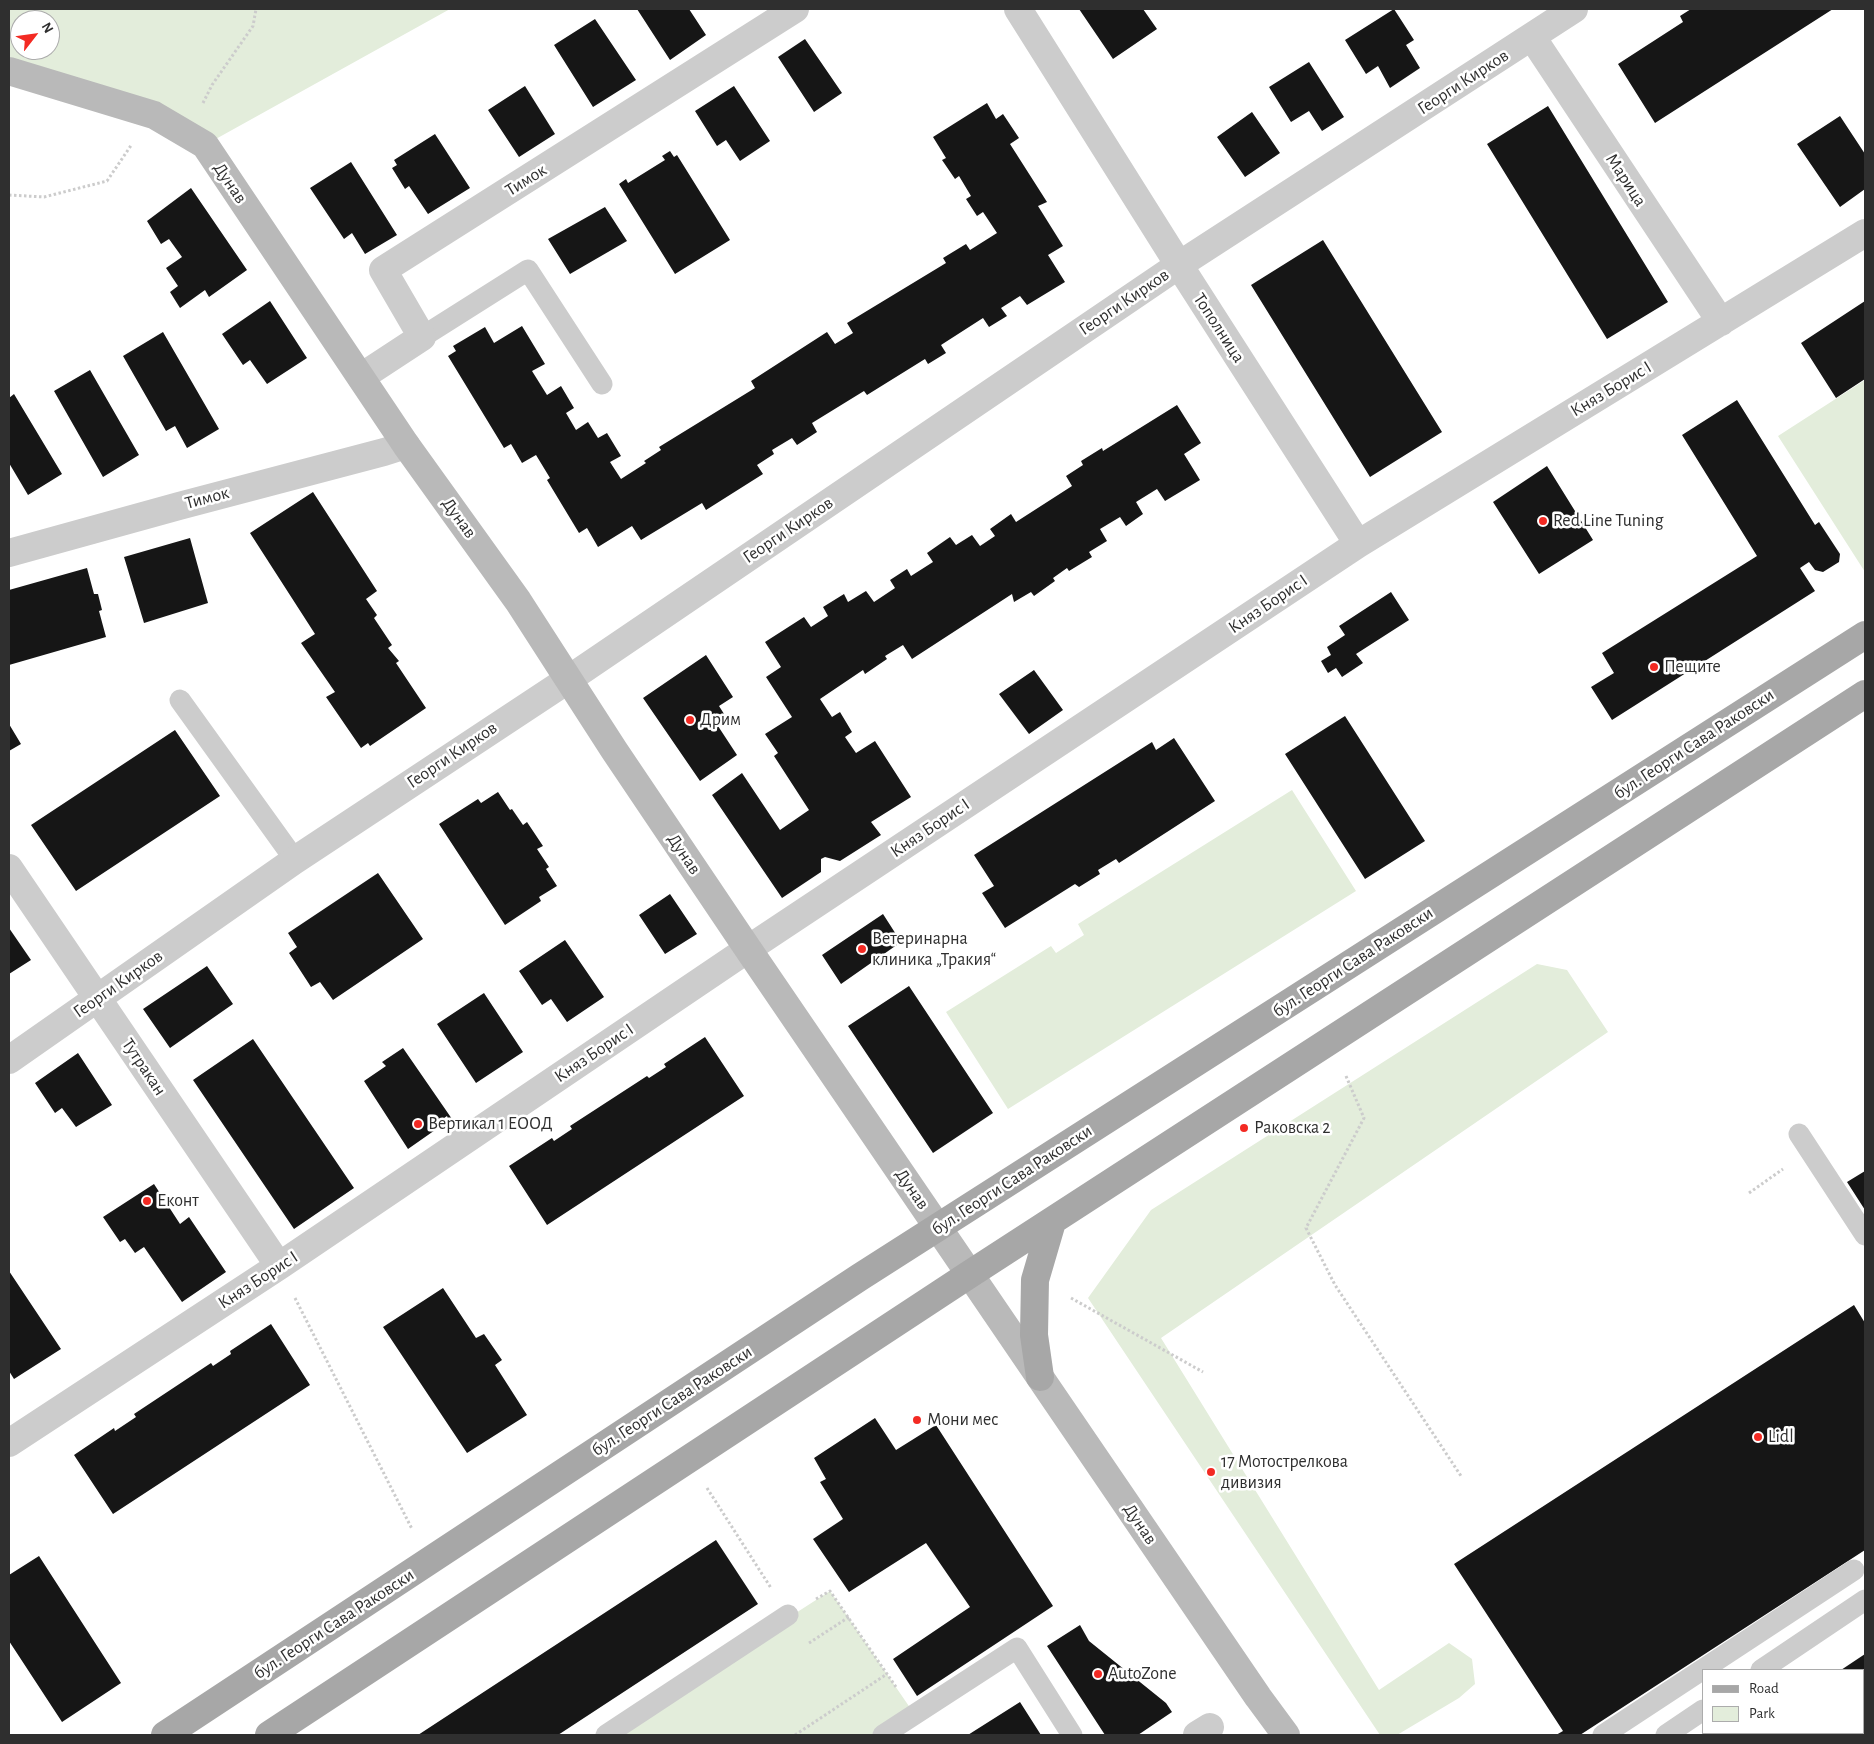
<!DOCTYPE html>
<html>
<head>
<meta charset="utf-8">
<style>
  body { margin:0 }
  #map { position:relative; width:1874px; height:1744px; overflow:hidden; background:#fff; font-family:"Alegreya Sans",sans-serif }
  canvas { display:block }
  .frame { position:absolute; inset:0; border:10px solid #2f2f2f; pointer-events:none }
  .legend { position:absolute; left:1702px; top:1669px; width:162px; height:65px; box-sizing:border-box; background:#fff; border:1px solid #acacac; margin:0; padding:6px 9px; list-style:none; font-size:15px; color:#2f2f2f }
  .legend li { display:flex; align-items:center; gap:10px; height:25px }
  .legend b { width:25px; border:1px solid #acacac }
  .north { position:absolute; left:10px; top:10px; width:50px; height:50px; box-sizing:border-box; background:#fff; border:1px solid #acacac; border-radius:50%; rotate:60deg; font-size:14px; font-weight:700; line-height:20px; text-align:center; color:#2f2f2f }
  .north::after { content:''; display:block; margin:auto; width:18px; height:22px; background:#f32a23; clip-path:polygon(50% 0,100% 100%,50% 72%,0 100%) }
</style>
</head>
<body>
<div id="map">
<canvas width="1874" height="1744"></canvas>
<div class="frame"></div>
<ul class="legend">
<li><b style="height:6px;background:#a7a7a7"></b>Road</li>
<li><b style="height:14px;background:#e3eddb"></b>Park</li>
</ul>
<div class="north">N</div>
</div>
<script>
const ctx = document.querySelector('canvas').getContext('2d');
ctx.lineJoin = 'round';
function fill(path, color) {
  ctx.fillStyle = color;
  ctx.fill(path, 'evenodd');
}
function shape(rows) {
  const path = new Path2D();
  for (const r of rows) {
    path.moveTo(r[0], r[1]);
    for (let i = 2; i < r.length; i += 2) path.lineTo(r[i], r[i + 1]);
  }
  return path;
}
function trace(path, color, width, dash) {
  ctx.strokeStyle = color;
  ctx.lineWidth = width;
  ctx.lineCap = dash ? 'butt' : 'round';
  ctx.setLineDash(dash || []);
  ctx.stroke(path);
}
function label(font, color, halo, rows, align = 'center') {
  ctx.font = font + ' "Alegreya Sans",sans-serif';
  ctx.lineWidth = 5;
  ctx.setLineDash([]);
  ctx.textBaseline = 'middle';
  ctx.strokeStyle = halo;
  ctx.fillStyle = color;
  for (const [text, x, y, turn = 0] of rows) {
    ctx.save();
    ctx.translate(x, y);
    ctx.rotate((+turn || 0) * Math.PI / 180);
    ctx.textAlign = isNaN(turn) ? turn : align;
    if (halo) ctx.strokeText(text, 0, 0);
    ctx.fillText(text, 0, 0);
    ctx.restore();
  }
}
const green = shape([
  [9,9,450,9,205,145,9,71],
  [20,20,50,20,50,50,20,50],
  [1865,380,1865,572,1778,436],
  [1292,790,1356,891,1008,1109,946,1012,1051,946,1056,953,1084,935,1078,924],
  [1537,964,1567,970,1608,1032,1161,1338,1379,1690,1449,1643,1472,1659,1475,1684,1459,1698,1397,1735,1380,1735,1088,1298,1151,1210],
  [830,1591,915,1715,883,1735,606,1735]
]);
const building = shape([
  [637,9,689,9,706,35,670,60],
  [1079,9,1143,9,1157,29,1113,59],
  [1394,9,1414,40,1406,45,1420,68,1390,88,1378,66,1366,74,1345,40],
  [1691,9,1699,9,1700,10,1702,9,1833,9,1655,123,1618,64,1683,22,1680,16],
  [595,19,636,80,593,107,554,45],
  [805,39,842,93,814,112,778,57],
  [1309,62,1344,117,1322,131,1309,111,1291,122,1269,87],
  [525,86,555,134,519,157,488,110],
  [734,86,770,141,740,161,726,140,717,146,695,111],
  [987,103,996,119,1003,114,1019,138,1010,144,1047,202,1038,206,1063,246,1048,255,1065,282,1027,305,1020,296,1001,308,1007,316,989,327,983,318,941,345,946,353,928,364,925,359,867,395,864,391,812,423,817,432,797,445,792,438,772,450,774,454,757,465,763,474,706,510,702,503,641,540,632,526,598,547,587,528,579,533,547,480,550,478,536,455,522,463,511,444,504,448,448,356,456,351,453,346,485,327,494,343,522,326,545,364,532,371,547,395,561,386,574,408,566,413,576,430,588,422,598,438,607,433,621,456,610,462,621,479,646,463,644,461,661,450,659,447,755,388,751,381,827,332,835,344,853,333,847,323,946,263,943,258,966,244,970,250,997,233,983,212,977,216,966,199,971,196,959,176,955,179,942,160,946,158,933,137],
  [1548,106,1668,302,1607,339,1487,144],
  [1252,112,1280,153,1245,177,1217,137],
  [1840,116,1865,154,1865,189,1840,207,1797,144],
  [435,134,470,188,428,214,409,186,405,189,392,168,397,165,394,160],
  [670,151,674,157,677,155,730,240,675,274,619,184,626,179,628,183,665,160,662,156],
  [351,162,397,235,365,254,352,233,344,239,310,188],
  [191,188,247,270,209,297,205,290,180,308,170,292,178,286,166,268,182,257,169,239,161,244,147,221],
  [605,207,627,241,570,274,548,239],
  [1323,240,1442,432,1370,477,1251,285],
  [270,301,307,358,267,384,250,360,243,365,222,334],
  [1865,301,1865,379,1836,398,1801,343],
  [163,332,219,429,187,448,175,426,166,431,123,356],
  [90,370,139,455,103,477,54,391],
  [14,394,62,474,28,495,9,463,9,398],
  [1737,400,1815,525,1819,522,1840,554,1839,562,1823,572,1815,570,1809,562,1800,568,1815,591,1612,720,1591,687,1614,673,1602,653,1757,556,1682,435],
  [1177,405,1201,443,1184,454,1200,480,1165,501,1157,489,1136,502,1143,514,1126,526,1120,517,1100,529,1107,541,1089,552,1092,557,1069,571,1067,568,1053,578,1055,581,1034,596,1031,592,1014,602,1012,594,912,659,903,645,885,656,887,659,865,674,863,670,820,699,832,717,840,712,852,732,845,737,856,753,875,741,911,797,871,822,881,835,840,861,825,857,821,859,821,872,782,898,712,795,742,773,780,830,809,810,774,756,778,753,765,734,792,717,766,677,781,667,765,642,804,617,811,627,828,616,823,607,844,594,848,602,866,591,874,602,895,588,890,580,907,569,911,576,933,562,927,553,950,537,956,545,972,535,980,546,995,536,990,529,1011,514,1016,522,1072,486,1066,476,1083,465,1081,461,1102,448,1103,451],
  [1547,466,1593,540,1539,574,1493,502],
  [313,492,377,591,366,599,377,615,374,618,392,645,388,648,399,661,396,663,426,708,370,746,368,743,361,748,326,697,335,692,301,643,315,634,250,533],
  [190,538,208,603,144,623,124,557],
  [87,568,94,594,98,594,102,610,99,611,106,637,9,665,9,590],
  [1391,592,1409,620,1356,654,1363,663,1342,677,1336,668,1328,673,1321,661,1331,655,1327,647,1345,635,1339,626],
  [706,655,733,697,719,706,726,717,716,723,737,755,700,781,643,698],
  [1034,670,1063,710,1029,734,999,694],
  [1345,716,1425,841,1365,879,1285,754],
  [9,724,21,744,9,751],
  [175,730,220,796,76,891,31,825],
  [1174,738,1215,801,1119,863,1116,859,1098,870,1100,874,1079,887,1075,884,1005,928,982,893,994,886,974,855,1152,742,1156,750],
  [498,792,510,810,512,809,523,825,527,822,543,846,537,849,549,867,546,869,557,886,539,897,541,901,505,925,439,824,478,799,481,803],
  [378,873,423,939,333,1000,320,982,311,987,289,953,297,947,288,933],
  [670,894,697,934,665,954,639,915],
  [883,914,901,942,841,984,822,955],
  [9,928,31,960,9,974],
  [565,940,604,997,567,1022,551,999,542,1005,519,971],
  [207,966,233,1004,170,1048,143,1009],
  [909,986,993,1113,933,1153,848,1026],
  [484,993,523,1052,476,1083,437,1024],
  [705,1037,744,1096,547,1225,509,1166,552,1138,554,1141,572,1129,570,1126,647,1076,649,1078,666,1067,664,1064],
  [253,1039,354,1188,294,1229,193,1080],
  [403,1048,452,1119,449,1121,447,1116,437,1123,438,1128,408,1149,364,1081,386,1066,382,1062],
  [78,1053,112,1105,76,1127,62,1108,55,1113,35,1083],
  [1865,1171,1865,1210,1847,1182],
  [154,1184,180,1224,189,1217,226,1272,182,1302,144,1247,135,1253,125,1239,120,1242,103,1217],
  [9,1271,61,1349,14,1379,9,1371],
  [443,1288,476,1338,484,1334,502,1360,495,1365,527,1415,467,1453,383,1327],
  [1854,1305,1865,1323,1865,1550,1580,1735,1556,1735,1563,1731,1454,1564],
  [271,1324,310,1385,113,1514,74,1455,114,1428,115,1431,136,1417,134,1414,211,1363,213,1366,231,1354,230,1351],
  [875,1418,896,1450,936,1425,1053,1606,917,1696,893,1659,970,1607,926,1543,849,1592,813,1539,843,1519,820,1482,826,1479,814,1458],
  [716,1540,758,1604,558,1735,418,1735],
  [39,1556,121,1683,62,1722,9,1641,9,1575],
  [1080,1625,1089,1641,1166,1703,1172,1712,1138,1735,1105,1735,1047,1646],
  [1865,1654,1865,1735,1744,1735,1748,1733,1863,1733,1863,1670,1841,1670],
  [1020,1702,1041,1735,968,1735,971,1733]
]);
const path = shape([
  [203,103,212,85,253,26,256,9],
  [9,195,44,197,107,181,132,144],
  [1346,1076,1364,1118,1306,1228,1335,1285,1461,1476],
  [1749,1193,1783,1169],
  [295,1298,412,1529],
  [1071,1298,1203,1372],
  [707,1488,771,1588],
  [816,1599,830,1591,896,1687],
  [809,1643,849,1617],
  [795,1735,887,1674]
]);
const service = shape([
  [422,337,528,270,602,384],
  [180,700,295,860],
  [1799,1134,1865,1235],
  [1761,1670,1865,1600],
  [606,1735,788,1615],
  [883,1735,1017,1648,1072,1735],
  [1603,1735,1854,1570],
  [1666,1735,1703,1710]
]);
const minor = shape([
  [1018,9,1179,265,1358,544],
  [1532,37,1721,322],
  [361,377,422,337,383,270,795,9],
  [9,553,179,506,384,452,406,445],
  [9,868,279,1266],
  [9,1060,295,860,569,679,1179,265,1574,9],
  [9,1443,279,1266,748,949,1358,544,1865,233],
  [1197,1735,1210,1727]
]);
const secondary = shape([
  [9,71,154,115,205,145,406,445,518,601,614,750,748,949,1258,1697,1286,1735]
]);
const primary = shape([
  [1040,1377,1034,1335,1035,1280,1052,1222],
  [165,1735,860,1277,1865,635],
  [269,1735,970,1274,1865,694]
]);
const markers = [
  [1543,521,5,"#f32a23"],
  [1654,667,5,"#f32a23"],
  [690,720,5,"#f32a23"],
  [862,949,5,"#f32a23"],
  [418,1124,5,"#f32a23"],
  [1244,1128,5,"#f32a23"],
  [147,1201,5,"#f32a23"],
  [917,1420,5,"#f32a23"],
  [1758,1437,5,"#f32a23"],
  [1211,1472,5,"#f32a23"],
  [1098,1674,5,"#f32a23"]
];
const streetNames = [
  ["Георги Кирков",1463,82,-33],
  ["Тимок",526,180,-32],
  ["Марица",1626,180,57],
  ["Дунав",230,183,56],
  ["Георги Кирков",1124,302,-34],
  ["Тополница",1219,328,57],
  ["Княз Борис I",1611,389,-31],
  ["Тимок",207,498,-15],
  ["Дунав",459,518,54],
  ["Георги Кирков",788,530,-34],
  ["Княз Борис I",1268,604,-34],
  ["бул. Георги Сава Раковски",1694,744,-33],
  ["Георги Кирков",452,755,-34],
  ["Княз Борис I",930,828,-34],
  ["Дунав",684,854,56],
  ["бул. Георги Сава Раковски",1353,962,-33],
  ["Георги Кирков",118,984,-35],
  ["Княз Борис I",594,1053,-34],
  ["Тутракан",144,1067,56],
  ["бул. Георги Сава Раковски",1012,1180,-33],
  ["Дунав",912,1189,55],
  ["Княз Борис I",258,1280,-33],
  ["бул. Георги Сава Раковски",672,1401,-33],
  ["Дунав",1140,1524,56],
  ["бул. Георги Сава Раковски",334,1624,-33]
];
const poiNames = [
  ["Red Line Tuning",1553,521],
  ["Пещите",1664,667],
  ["Дрим",700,720],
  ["Ветеринарна",872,939],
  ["клиника „Тракия“",872,960],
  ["Вертикал 1 ЕООД",428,1124],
  ["Раковска 2",1254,1128],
  ["Еконт",157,1201],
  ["Мони мес",927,1420],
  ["Lidl",1768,1437],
  ["17 Мотострелкова",1221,1462],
  ["дивизия",1221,1483],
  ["AutoZone",1108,1674]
];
fill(green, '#e3eddb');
fill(building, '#161616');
trace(path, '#ccc', 3, [2.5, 2.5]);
trace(service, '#ccc', 21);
trace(minor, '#ccc', 28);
trace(secondary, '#b9b9b9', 28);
trace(primary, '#a7a7a7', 28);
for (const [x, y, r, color] of markers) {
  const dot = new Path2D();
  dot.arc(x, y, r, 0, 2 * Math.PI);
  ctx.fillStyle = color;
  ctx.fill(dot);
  trace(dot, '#fff', 2);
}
label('18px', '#2f2f2f', '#fff', streetNames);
label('18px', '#2f2f2f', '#fff', poiNames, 'left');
</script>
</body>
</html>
